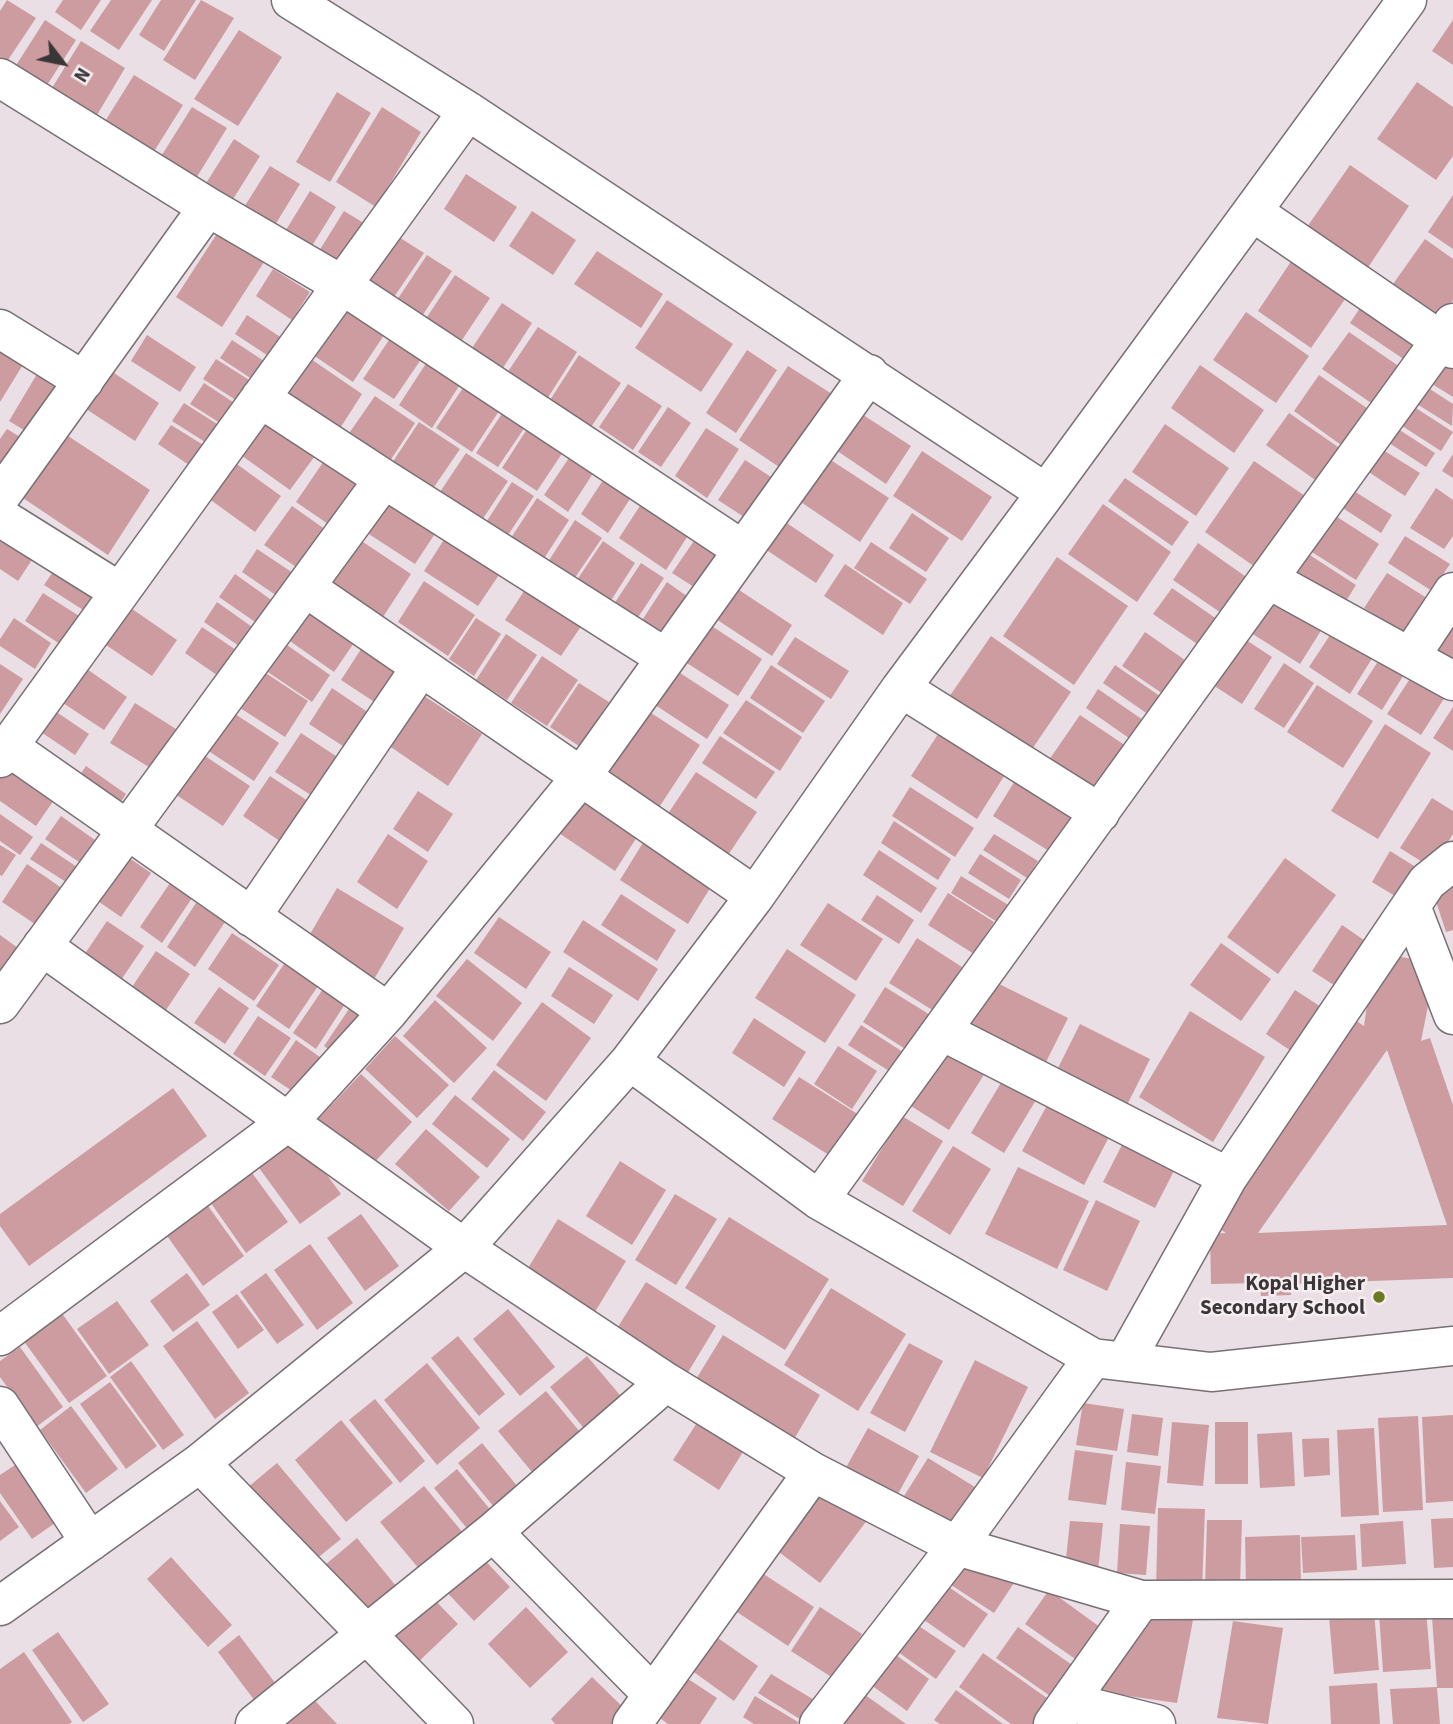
<!DOCTYPE html>
<html>
<head>
<meta charset="utf-8">
<style>
  body { margin:0 }
  #map { position:relative; width:1453px; height:1724px; overflow:hidden; background:#e9dfe4; font-family:"Source Sans 3",sans-serif }
  canvas { display:block }
  .north { position:absolute; left:28px; top:28px; width:70px; height:70px; -webkit-text-stroke:5px #f6edf1; paint-order:stroke; rotate:122deg; font-size:19px; font-weight:700; line-height:28px; text-align:center; color:#3a3638 }
  .north::after { content:''; display:block; margin:auto; width:24px; height:32px; background:#3a3638; clip-path:polygon(50% 0,100% 100%,50% 72%,0 100%) }
</style>
</head>
<body>
<div id="map">
<canvas width="1453" height="1724"></canvas>
<div class="north">N</div>
</div>
<script>
const ctx = document.querySelector('canvas').getContext('2d');
ctx.lineJoin = 'round';
function fill(path, color) {
  ctx.fillStyle = color;
  ctx.fill(path, 'evenodd');
}
function shape(rows) {
  const path = new Path2D();
  for (const r of rows) {
    path.moveTo(r[0], r[1]);
    for (let i = 2; i < r.length; i += 2) path.lineTo(r[i], r[i + 1]);
  }
  return path;
}
function trace(path, color, width, dash) {
  ctx.strokeStyle = color;
  ctx.lineWidth = width;
  ctx.lineCap = dash ? 'butt' : 'round';
  ctx.setLineDash(dash || []);
  ctx.stroke(path);
}
function label(font, color, halo, rows, align = 'center') {
  ctx.font = font + ' "Source Sans 3",sans-serif';
  ctx.lineWidth = 5;
  ctx.setLineDash([]);
  ctx.textBaseline = 'middle';
  ctx.strokeStyle = halo;
  ctx.fillStyle = color;
  for (const [text, x, y, turn = 0] of rows) {
    ctx.save();
    ctx.translate(x, y);
    ctx.rotate((+turn || 0) * Math.PI / 180);
    ctx.textAlign = isNaN(turn) ? turn : align;
    if (halo) ctx.strokeText(text, 0, 0);
    ctx.fillText(text, 0, 0);
    ctx.restore();
  }
}
const building = shape([
  [7,0,36,18,4,66,0,64,0,11],
  [63,0,101,0,81,30,55,12],
  [111,0,152,0,119,50,90,31],
  [161,0,196,0,164,51,139,35],
  [201,0,234,18,195,80,163,60],
  [45,20,76,40,44,90,13,70],
  [1453,20,1453,65,1432,51],
  [239,30,282,57,238,126,194,99],
  [81,41,125,68,97,115,52,88],
  [134,75,183,105,153,153,104,123],
  [1417,82,1453,107,1453,156,1436,180,1377,139],
  [337,92,371,113,330,182,296,162],
  [192,107,227,128,195,180,160,158],
  [382,107,421,132,376,207,336,182],
  [234,139,260,156,230,204,203,188],
  [1350,165,1409,206,1367,269,1307,227],
  [270,166,300,184,272,230,241,212],
  [466,174,517,207,494,242,444,209],
  [310,191,336,207,307,254,281,238],
  [1453,195,1453,249,1428,232],
  [344,211,367,225,337,273,314,259],
  [532,211,576,240,553,275,509,246],
  [220,229,266,259,222,327,176,297],
  [391,232,424,253,392,300,360,279],
  [1425,239,1453,259,1453,300,1441,318,1393,284],
  [597,251,663,294,641,328,574,284],
  [1296,254,1350,292,1311,348,1258,311],
  [427,255,452,271,420,319,395,303],
  [273,269,310,292,292,320,256,296],
  [455,275,490,298,460,343,425,320],
  [1366,299,1421,337,1405,360,1350,323],
  [667,300,733,344,701,392,635,348],
  [343,303,386,332,353,382,310,353],
  [502,303,532,323,501,371,470,351],
  [1246,312,1309,356,1276,403,1213,360],
  [247,315,285,340,273,359,235,334],
  [538,327,577,352,547,399,507,373],
  [1349,332,1400,367,1374,405,1322,369],
  [147,335,196,367,180,392,131,361],
  [391,337,422,358,394,399,363,379],
  [232,340,270,365,258,383,220,358],
  [0,349,24,363,0,402],
  [747,350,777,370,736,433,706,413],
  [579,355,621,383,591,427,550,400],
  [1439,355,1453,364,1453,397,1424,379],
  [308,357,362,394,337,433,282,396],
  [216,359,254,383,242,404,203,379],
  [427,362,461,383,432,428,399,405],
  [1200,365,1264,410,1234,453,1171,408],
  [788,366,832,394,782,469,739,440],
  [105,367,159,403,135,441,80,405],
  [37,374,65,391,37,438,9,421],
  [1319,375,1374,413,1348,450,1294,411],
  [1419,382,1453,404,1452,426,1409,399],
  [204,383,242,408,228,428,190,404],
  [628,384,662,406,633,450,599,427],
  [465,385,501,408,472,452,436,428],
  [375,396,415,423,386,467,345,439],
  [184,403,217,424,205,442,172,421],
  [1408,403,1453,432,1441,451,1396,422],
  [668,407,691,423,661,467,638,452],
  [505,409,527,424,498,467,476,453],
  [854,409,911,446,886,484,830,446],
  [268,411,320,449,290,490,238,453],
  [1289,413,1341,449,1318,482,1266,445],
  [419,422,460,449,432,490,392,463],
  [1165,424,1229,468,1196,516,1132,472],
  [171,425,205,446,192,467,158,444],
  [1392,425,1435,453,1426,467,1383,439],
  [529,426,565,449,537,491,502,468],
  [706,428,739,449,707,498,675,476],
  [7,429,30,443,0,488,0,439],
  [62,432,150,490,108,555,20,496],
  [1375,445,1420,473,1405,496,1361,467],
  [575,449,599,464,568,512,544,495],
  [922,451,992,497,962,541,893,496],
  [466,453,508,481,480,523,438,495],
  [820,453,889,498,860,542,792,496],
  [1453,454,1453,478,1442,471],
  [328,455,366,481,334,528,296,502],
  [745,460,771,477,744,517,718,500],
  [1254,461,1308,498,1258,569,1205,532],
  [234,462,281,496,255,532,208,498],
  [609,471,637,488,608,533,581,514],
  [1125,478,1189,522,1172,546,1108,501],
  [512,482,534,496,506,538,485,524],
  [385,486,442,523,415,564,358,527],
  [1346,486,1392,515,1381,533,1335,503],
  [1436,488,1453,500,1453,536,1444,549,1410,528],
  [647,495,694,526,666,570,619,538],
  [537,498,569,520,541,563,509,541],
  [1103,504,1171,552,1137,602,1068,554],
  [292,506,329,532,302,571,264,545],
  [1328,511,1379,544,1356,580,1304,547],
  [912,513,949,538,926,572,889,548],
  [775,515,834,555,816,583,756,543],
  [0,520,41,546,18,581,0,569],
  [575,520,602,538,572,582,546,565],
  [452,527,507,563,478,606,424,571],
  [351,534,411,574,381,620,321,580],
  [698,535,719,549,694,587,672,573],
  [1405,536,1450,564,1432,591,1388,563],
  [603,541,635,563,608,605,575,583],
  [871,542,927,579,910,604,854,568],
  [1198,543,1252,581,1227,617,1173,580],
  [257,549,296,575,280,598,242,572],
  [1302,550,1356,585,1338,614,1284,579],
  [1057,557,1128,606,1074,685,1003,636],
  [641,563,664,578,635,622,612,607],
  [58,564,101,592,88,613,44,585],
  [845,564,903,603,883,635,824,596],
  [1387,573,1430,600,1408,636,1364,608],
  [235,574,277,604,261,626,219,597],
  [532,579,588,616,561,656,505,620],
  [424,581,475,615,448,656,398,622],
  [667,582,688,597,661,639,639,625],
  [730,584,792,625,772,656,710,615],
  [1172,588,1224,624,1206,650,1153,614],
  [1275,588,1327,621,1300,664,1248,631],
  [43,593,87,621,69,650,25,621],
  [313,601,360,634,334,672,287,639],
  [217,602,255,629,242,648,204,622],
  [125,604,177,640,152,676,100,641],
  [1453,612,1453,667,1430,654],
  [14,618,51,643,35,669,0,646,0,639],
  [476,618,501,634,474,676,449,659],
  [701,619,762,659,738,696,676,656],
  [1336,626,1376,652,1350,694,1309,667],
  [202,627,245,656,227,682,185,653],
  [1145,632,1192,665,1169,698,1122,666],
  [506,634,537,655,507,700,476,680],
  [991,636,1071,692,1028,755,947,700],
  [795,637,849,671,831,699,777,664],
  [1243,638,1272,657,1242,704,1213,685],
  [367,640,408,667,382,707,341,680],
  [284,643,330,675,312,702,265,670],
  [1384,652,1408,668,1382,710,1357,694],
  [542,656,578,680,547,726,511,703],
  [1284,663,1314,683,1284,728,1254,709],
  [0,664,23,679,0,714],
  [668,665,729,705,707,739,646,699],
  [771,665,825,701,803,733,750,698],
  [1115,665,1164,699,1152,717,1103,683],
  [84,667,127,697,104,730,60,701],
  [258,668,308,701,285,737,234,704],
  [1417,668,1450,689,1421,735,1387,714],
  [579,683,609,702,579,746,550,727],
  [1317,685,1373,721,1343,768,1287,732],
  [332,688,372,715,349,750,309,724],
  [412,688,482,734,448,786,379,739],
  [1098,689,1146,722,1133,741,1086,708],
  [746,700,802,737,780,771,723,733],
  [135,703,176,729,152,769,110,743],
  [49,707,89,734,75,755,35,728],
  [642,707,700,745,654,815,596,776],
  [1453,707,1453,751,1433,738],
  [232,712,279,743,254,781,207,750],
  [1080,715,1126,746,1095,792,1049,760],
  [1385,724,1431,753,1378,839,1331,811],
  [940,731,1006,773,977,819,911,776],
  [301,733,342,760,317,799,275,772],
  [720,736,775,772,756,799,702,763],
  [202,754,250,786,223,826,175,794],
  [86,766,126,794,114,813,73,785],
  [7,768,54,800,36,826,0,801,0,777],
  [696,772,757,812,726,858,665,818],
  [270,776,317,807,290,848,243,816],
  [1018,776,1074,812,1049,851,993,816],
  [910,787,974,828,955,857,892,816],
  [418,791,453,814,428,852,393,829],
  [578,797,637,837,615,871,556,831],
  [1432,798,1453,811,1453,834,1432,868,1400,848],
  [0,814,33,837,20,855,0,841],
  [61,816,95,840,79,862,45,839],
  [894,821,951,859,938,880,881,843],
  [388,834,428,861,397,909,357,882],
  [994,834,1038,861,1027,878,983,850],
  [644,841,712,885,688,924,620,880],
  [41,843,77,867,66,882,30,859],
  [0,845,16,855,2,876,0,875],
  [879,850,937,888,921,913,863,875],
  [119,851,151,873,121,917,89,895],
  [1390,851,1427,874,1408,904,1372,882],
  [980,854,1021,880,1009,899,968,873],
  [1285,858,1336,895,1278,974,1227,937],
  [27,864,66,891,41,928,2,902],
  [1453,875,1453,930,1446,932,1430,883],
  [961,876,1010,906,999,923,951,893],
  [170,883,192,898,162,943,140,927],
  [337,888,404,928,373,981,306,941],
  [948,893,994,922,974,954,928,925],
  [621,894,676,930,657,961,601,925],
  [877,895,914,920,899,944,861,920],
  [196,903,225,922,195,967,167,947],
  [828,903,883,939,856,981,800,945],
  [499,917,551,952,526,989,474,953],
  [583,920,658,969,638,1001,563,952],
  [107,921,144,946,115,989,78,964],
  [1342,925,1377,949,1348,994,1312,971],
  [232,933,279,965,254,1001,208,969],
  [0,935,18,948,2,971,0,970],
  [917,938,962,967,934,1011,889,983],
  [1221,943,1271,979,1241,1021,1190,985],
  [787,949,856,995,825,1043,755,998],
  [156,951,190,974,162,1016,128,993],
  [1390,955,1418,960,1430,996,1421,1041,1430,1038,1453,1105,1453,1278,1291,1284,1291,1295,1261,1296,1260,1283,1211,1284,1210,1234,1226,1233,1211,1223,1355,1020,1364,1026,1370,984],
  [1387,1050,1447,1225,1258,1233],
  [467,959,522,1003,493,1041,436,996],
  [284,964,318,986,289,1029,256,1006],
  [569,967,613,995,594,1024,551,996],
  [989,979,1068,1018,1045,1064,966,1024],
  [219,987,249,1008,225,1044,194,1023],
  [885,987,940,1021,918,1057,863,1022],
  [323,989,345,1004,316,1049,293,1033],
  [1295,990,1332,1014,1303,1059,1266,1034],
  [435,1000,487,1048,454,1083,403,1036],
  [542,1002,591,1038,546,1101,496,1065],
  [351,1006,371,1020,344,1060,324,1046],
  [1190,1011,1265,1057,1213,1142,1139,1097],
  [258,1016,291,1038,265,1076,233,1054],
  [754,1018,806,1052,784,1087,732,1053],
  [1080,1024,1150,1059,1127,1105,1057,1070],
  [861,1025,917,1061,905,1081,848,1045],
  [395,1036,449,1085,417,1118,365,1069],
  [296,1040,324,1060,300,1096,271,1077],
  [838,1046,877,1071,852,1109,814,1084],
  [946,1049,985,1073,949,1130,911,1106],
  [494,1070,546,1112,523,1141,471,1099],
  [361,1074,412,1122,370,1167,318,1119],
  [799,1077,867,1120,840,1162,772,1119],
  [1002,1081,1036,1100,1004,1153,971,1133],
  [173,1088,207,1136,29,1266,0,1226,0,1214],
  [455,1095,510,1139,487,1168,432,1124],
  [1050,1100,1111,1133,1084,1185,1022,1151],
  [902,1116,943,1141,903,1206,862,1181],
  [426,1129,480,1177,449,1211,395,1164],
  [295,1132,341,1194,300,1224,254,1161],
  [1124,1141,1176,1167,1155,1208,1103,1182],
  [953,1146,991,1169,950,1235,912,1211],
  [620,1161,666,1190,632,1245,586,1216],
  [247,1166,288,1222,246,1253,206,1196],
  [1018,1167,1089,1201,1057,1269,985,1234],
  [675,1194,717,1219,676,1285,635,1260],
  [203,1199,244,1256,203,1286,162,1229],
  [1096,1200,1140,1221,1107,1291,1063,1270],
  [361,1214,399,1266,365,1291,327,1238],
  [729,1217,829,1279,785,1350,685,1288],
  [558,1219,626,1261,590,1320,522,1278],
  [310,1244,353,1303,317,1330,274,1270],
  [187,1273,210,1305,173,1332,150,1301],
  [266,1273,304,1325,277,1344,240,1292],
  [646,1282,716,1326,687,1374,616,1330],
  [831,1288,906,1334,858,1411,784,1365],
  [237,1294,264,1330,238,1349,212,1312],
  [117,1301,149,1345,109,1374,77,1329],
  [508,1309,555,1367,520,1396,473,1339],
  [61,1312,107,1376,69,1403,23,1340],
  [197,1321,249,1393,215,1419,163,1346],
  [723,1335,820,1395,793,1441,695,1381],
  [458,1336,505,1394,479,1416,431,1358],
  [909,1343,943,1361,905,1432,870,1413],
  [20,1347,63,1407,36,1427,0,1377,0,1361],
  [587,1356,624,1400,587,1432,550,1387],
  [975,1360,1028,1387,983,1478,930,1452],
  [131,1361,184,1435,163,1450,110,1377],
  [427,1363,480,1428,437,1465,384,1400],
  [110,1382,157,1446,126,1469,80,1404],
  [546,1391,580,1432,532,1472,498,1431],
  [375,1399,425,1461,400,1483,349,1420],
  [1083,1403,1124,1409,1117,1451,1076,1445],
  [71,1406,118,1469,86,1493,40,1430],
  [1132,1414,1163,1418,1158,1456,1127,1452],
  [702,1415,748,1444,719,1490,673,1460],
  [1453,1415,1453,1501,1426,1503,1422,1417],
  [1418,1416,1423,1510,1383,1512,1378,1418],
  [341,1420,393,1483,346,1522,295,1460],
  [1172,1422,1209,1425,1203,1486,1167,1483],
  [1215,1422,1248,1422,1248,1484,1215,1484],
  [868,1428,919,1456,894,1501,843,1473],
  [1374,1428,1379,1515,1341,1517,1337,1430],
  [1292,1432,1295,1486,1260,1488,1257,1434],
  [1329,1438,1330,1475,1304,1477,1302,1439],
  [482,1443,522,1492,498,1512,458,1463],
  [1075,1450,1113,1455,1106,1505,1068,1500],
  [928,1458,983,1492,955,1539,899,1504],
  [1126,1462,1161,1466,1155,1514,1121,1510],
  [18,1463,58,1521,32,1539,0,1493,0,1475],
  [277,1463,341,1539,310,1564,247,1488],
  [457,1469,493,1513,470,1532,434,1488],
  [823,1485,868,1519,820,1583,775,1549],
  [424,1486,469,1540,425,1576,380,1522],
  [0,1501,19,1527,0,1541],
  [1158,1508,1205,1509,1202,1590,1156,1589],
  [1453,1518,1453,1567,1434,1568,1431,1519],
  [1207,1520,1242,1520,1240,1586,1205,1585],
  [1070,1521,1103,1523,1098,1571,1065,1568],
  [1403,1521,1406,1564,1362,1567,1360,1524],
  [1120,1524,1150,1526,1146,1575,1117,1573],
  [1300,1535,1301,1586,1246,1586,1245,1537],
  [1355,1535,1357,1570,1303,1573,1301,1537],
  [357,1538,400,1591,368,1618,325,1565],
  [962,1549,1014,1583,994,1613,942,1579],
  [477,1552,510,1587,474,1621,441,1586],
  [171,1557,232,1625,208,1647,147,1579],
  [759,1571,814,1607,788,1646,734,1610],
  [940,1581,988,1614,964,1648,917,1615],
  [1049,1590,1104,1630,1081,1663,1025,1624],
  [427,1592,458,1624,414,1666,383,1634],
  [526,1607,568,1652,530,1688,488,1644],
  [820,1607,862,1634,833,1678,791,1651],
  [1144,1608,1194,1615,1177,1703,1100,1692],
  [1426,1610,1431,1669,1383,1672,1379,1613],
  [1374,1612,1379,1670,1334,1674,1329,1617],
  [1453,1615,1453,1688,1437,1688,1440,1724,1393,1724,1390,1689,1437,1687,1432,1617],
  [910,1620,956,1651,936,1679,891,1647],
  [1233,1621,1283,1628,1268,1724,1217,1718],
  [1018,1627,1075,1667,1053,1698,996,1658],
  [58,1632,109,1704,83,1722,32,1650],
  [239,1635,279,1688,258,1705,218,1652],
  [715,1636,758,1666,734,1701,691,1670],
  [889,1650,929,1679,907,1711,867,1682],
  [24,1652,72,1722,69,1724,0,1724,0,1669],
  [983,1653,1054,1703,1039,1724,1011,1724,959,1687],
  [679,1673,717,1698,700,1724,668,1724,653,1713],
  [771,1674,816,1701,803,1721,758,1693],
  [592,1677,634,1718,628,1724,555,1724,551,1719],
  [1377,1683,1380,1724,1331,1724,1329,1686],
  [305,1690,337,1724,269,1724],
  [956,1690,1003,1724,940,1724,934,1720],
  [861,1692,906,1724,839,1724],
  [755,1696,798,1722,797,1724,754,1724,743,1717]
]);
const minor = shape([
  [291,0,468,111,1046,493],
  [0,78,208,207,342,285,743,550],
  [1253,212,1453,349],
  [0,329,84,381],
  [260,398,384,479,666,658],
  [0,497,208,207],
  [0,517,120,592],
  [1268,579,1453,681],
  [305,587,755,896],
  [1410,657,1453,592],
  [901,688,1100,813],
  [9,747,388,1012],
  [0,758,468,111],
  [1411,906,1453,1015],
  [251,917,421,667],
  [42,946,464,1248,666,1382,813,1472,957,1546,1141,1600,1453,1599],
  [0,1004,384,479],
  [942,1031,1228,1177],
  [630,1061,755,896,901,688,1046,493,1407,0],
  [819,1200,1453,323],
  [0,1336,289,1121,388,1012,581,777,869,374],
  [1125,1361,1228,1177,1427,882,1453,861],
  [0,1406,90,1542],
  [200,1463,454,1724],
  [493,1532,653,1695],
  [0,1606,200,1463,464,1248,630,1061,819,1200,1093,1358,1211,1372,1453,1346],
  [1069,1702,1156,1724],
  [255,1724,493,1532,666,1382],
  [632,1724,813,1472],
  [819,1724,957,1546,1093,1358],
  [1053,1724,1141,1600]
]);
const markers = [
  [1379,1297,7,"#6d7823"]
];
const poiNames = [
  ["Kopal Higher",1365,1285],
  ["Secondary School",1365,1309]
];
fill(building, '#cc9ca1');
trace(minor, '#787075', 41);
trace(minor, '#fff', 38);
for (const [x, y, r, color] of markers) {
  const dot = new Path2D();
  dot.arc(x, y, r, 0, 2 * Math.PI);
  ctx.fillStyle = color;
  ctx.fill(dot);
  trace(dot, '#f6edf1', 2.5);
}
label('bold 21px', '#3a3638', '#f6edf1', poiNames, 'right');
</script>
</body>
</html>
